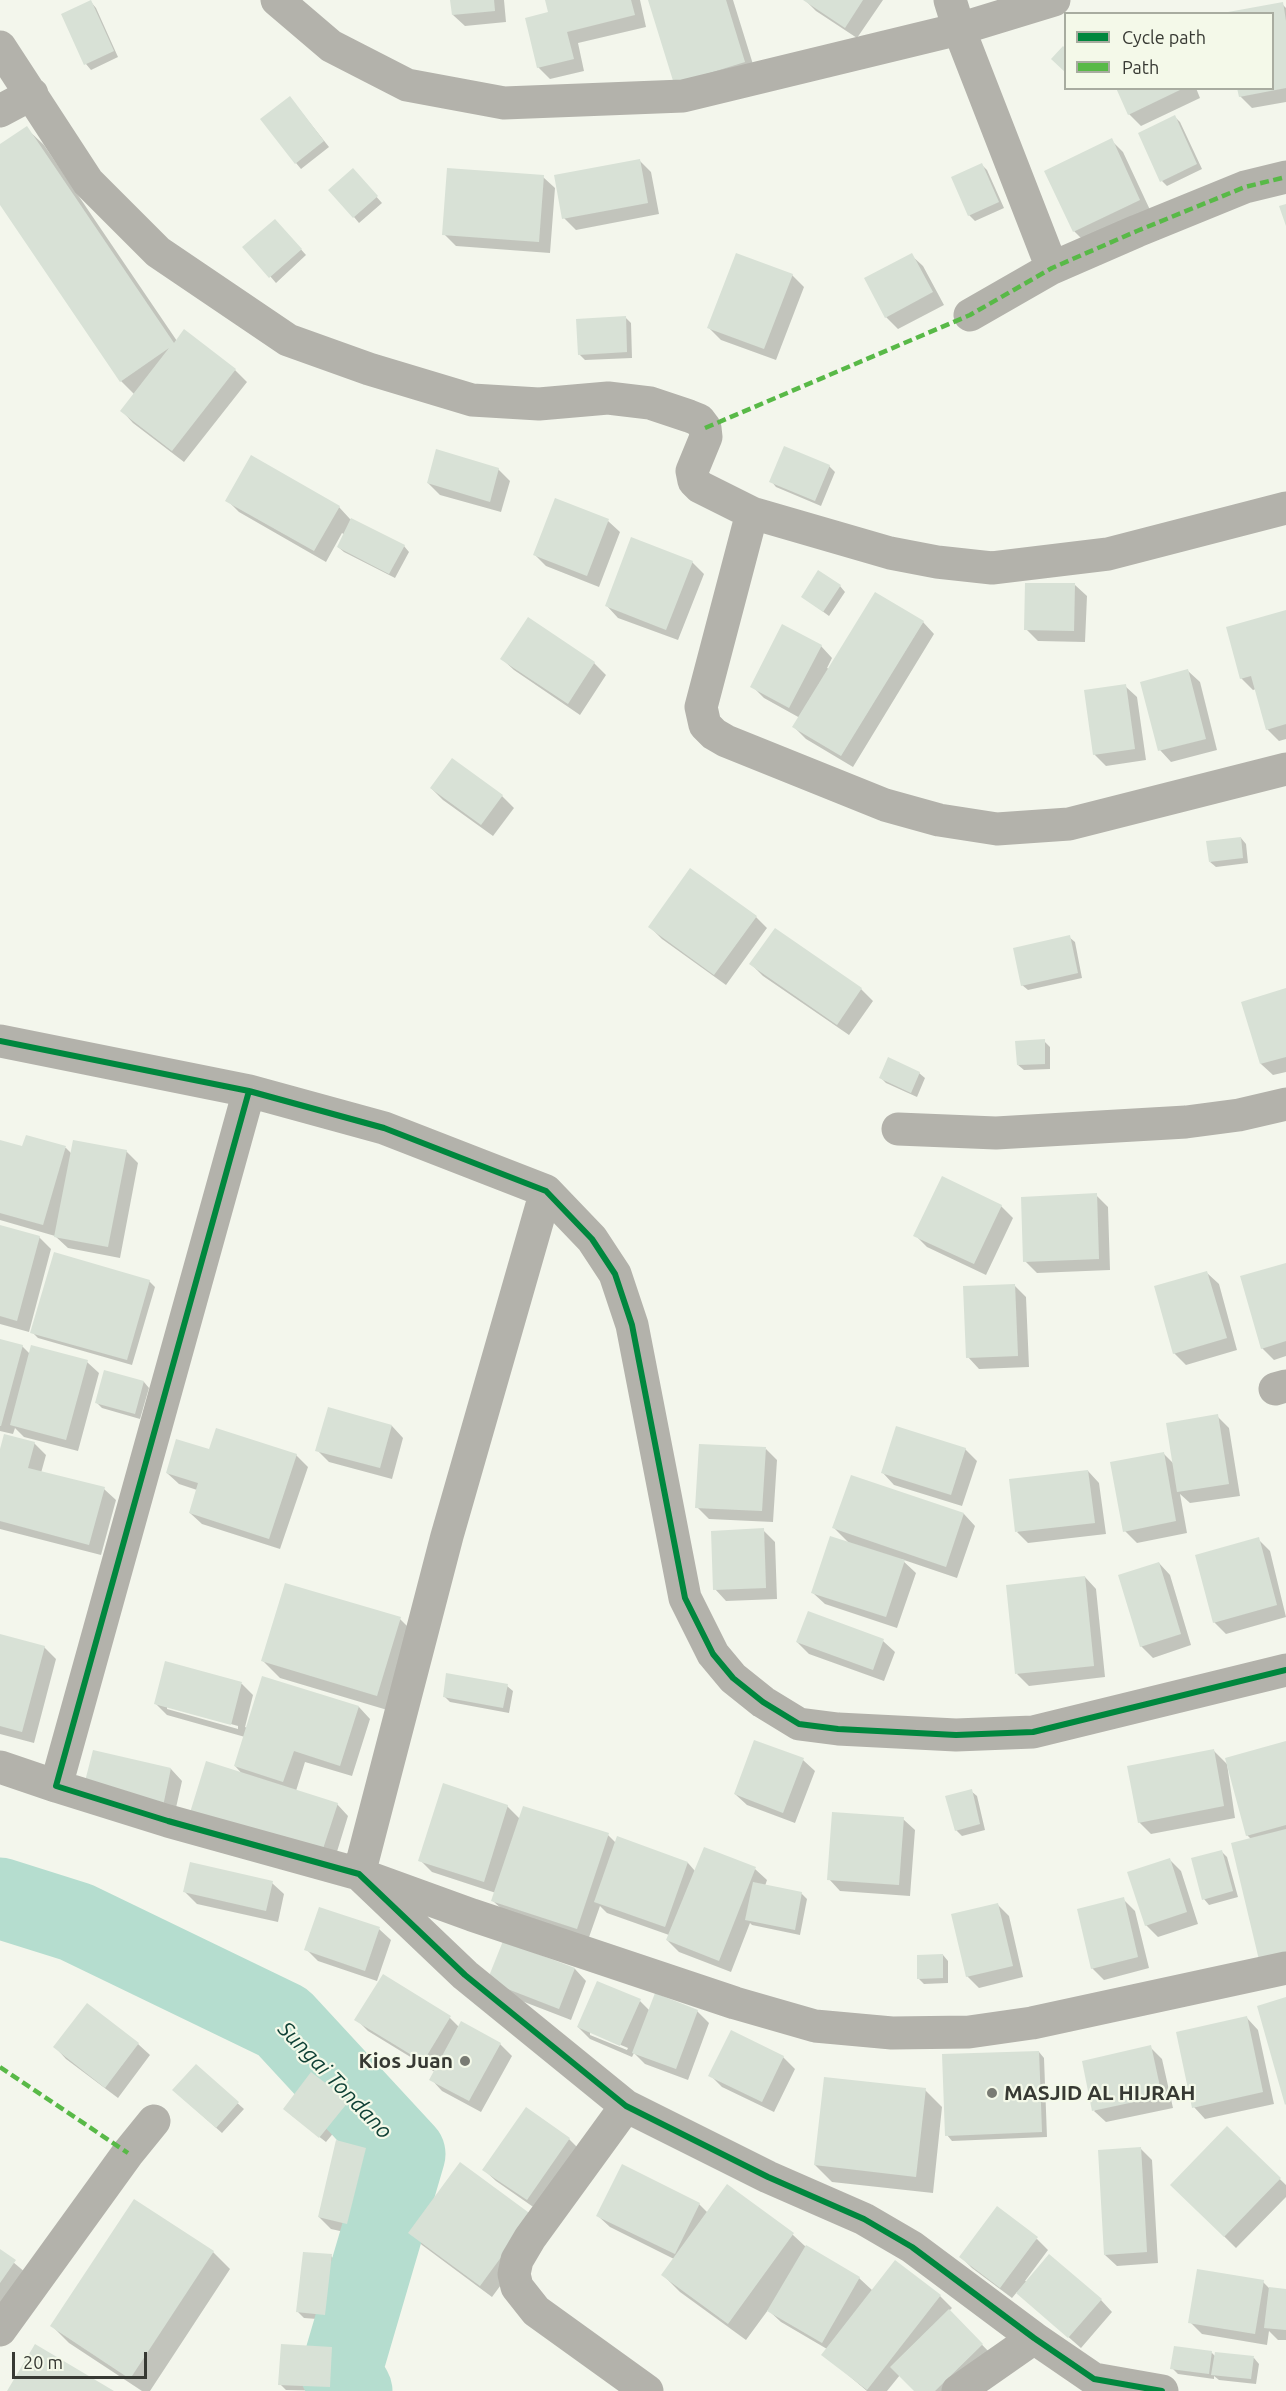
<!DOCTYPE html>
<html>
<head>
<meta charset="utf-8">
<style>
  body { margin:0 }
  #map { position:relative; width:1286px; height:2391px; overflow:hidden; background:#f3f6ec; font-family:Ubuntu,sans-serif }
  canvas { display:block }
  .legend { position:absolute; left:1064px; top:12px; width:210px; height:78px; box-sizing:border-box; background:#f4f9e9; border:2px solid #a8aca0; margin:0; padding:8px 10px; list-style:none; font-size:18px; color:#373933 }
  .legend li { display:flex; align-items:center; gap:12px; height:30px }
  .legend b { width:30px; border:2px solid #a8aca0 }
  .scale { position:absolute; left:12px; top:2352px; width:135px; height:27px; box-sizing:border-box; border:3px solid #373933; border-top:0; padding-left:8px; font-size:18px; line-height:21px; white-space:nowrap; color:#373933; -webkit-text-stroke:4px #f4f9e9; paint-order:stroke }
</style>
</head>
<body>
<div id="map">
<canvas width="1286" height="2391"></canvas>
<ul class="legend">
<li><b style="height:8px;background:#00873e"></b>Cycle path</li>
<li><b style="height:8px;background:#58b947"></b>Path</li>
</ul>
<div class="scale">20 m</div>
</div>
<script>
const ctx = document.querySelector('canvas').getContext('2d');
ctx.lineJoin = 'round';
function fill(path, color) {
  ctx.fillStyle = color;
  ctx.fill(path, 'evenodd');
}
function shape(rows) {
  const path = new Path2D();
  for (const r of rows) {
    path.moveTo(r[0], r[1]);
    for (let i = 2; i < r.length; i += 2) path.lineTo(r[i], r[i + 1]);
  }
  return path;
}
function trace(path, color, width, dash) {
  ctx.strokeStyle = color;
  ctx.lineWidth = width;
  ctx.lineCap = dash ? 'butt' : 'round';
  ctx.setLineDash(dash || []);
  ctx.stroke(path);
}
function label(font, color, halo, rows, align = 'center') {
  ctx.font = font + ' Ubuntu,sans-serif';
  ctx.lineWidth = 4.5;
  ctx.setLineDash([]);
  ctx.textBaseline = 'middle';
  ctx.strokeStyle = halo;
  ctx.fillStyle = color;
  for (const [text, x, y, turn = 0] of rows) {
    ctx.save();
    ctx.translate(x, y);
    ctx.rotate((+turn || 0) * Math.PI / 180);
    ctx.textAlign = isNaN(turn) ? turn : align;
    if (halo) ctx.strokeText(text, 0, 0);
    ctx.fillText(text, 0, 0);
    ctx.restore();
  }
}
const shadow = shape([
  [451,0,504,0,506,22,465,26,453,15],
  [547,0,640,0,646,27,578,43,584,71,550,79,538,67,550,13],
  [650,0,733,0,756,74,687,95],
  [805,0,883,0,857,38,816,11],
  [91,2,96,8,118,57,91,70,86,64],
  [1282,4,1286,8,1286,102,1252,108,1240,96,1272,88,1272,14,1231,14],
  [1118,88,1196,88,1200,98,1141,126,1129,114],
  [295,104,329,147,301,169,296,163],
  [1175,117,1180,122,1202,169,1167,186,1162,181],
  [26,128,44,145,177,341,185,331,235,370,247,382,184,462,133,423,122,411,135,395,121,381,0,202,0,145],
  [1111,140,1123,152,1151,212,1086,243,1074,231],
  [639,160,651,172,659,214,576,230,564,218],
  [982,165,987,170,1004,208,975,221,969,215,953,178],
  [358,176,382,203,359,223,354,217],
  [543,177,555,188,550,253,456,246,444,234],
  [280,226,306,255,276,283,245,247],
  [911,255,923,266,944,305,898,329,886,317],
  [792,275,804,287,776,360,721,340,709,328],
  [625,317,631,323,632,358,585,360,579,354],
  [829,466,835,472,821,506,776,487,771,481],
  [498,469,510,481,501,512,440,495,428,483],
  [227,500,339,507,350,519,404,546,409,552,395,578,344,552,338,547,345,535,342,533,326,562,239,512],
  [608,521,620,532,599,587,546,566,534,554],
  [692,562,704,574,678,640,618,618,607,606],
  [1075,585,1087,596,1085,642,1038,641,1026,629],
  [840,586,845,592,829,616,803,597],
  [1286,611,1286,739,1279,741,1267,729,1256,689,1253,690,1241,678],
  [528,619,594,663,606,675,580,715,514,670,502,659],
  [923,622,934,634,853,767,806,739,794,727,800,718,764,698,752,686,821,646,832,658,827,668,829,669],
  [1188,671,1200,682,1217,750,1171,762,1160,750],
  [1125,686,1137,697,1146,760,1106,766,1094,754],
  [431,788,502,796,514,808,493,836,443,800],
  [1241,838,1246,844,1248,863,1216,867,1210,862],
  [756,917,767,928,726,985,662,939,650,927],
  [1069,937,1075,942,1082,978,1028,990,1022,985],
  [751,964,861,989,873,1001,849,1035,763,976],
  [1286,990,1286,1072,1273,1075,1261,1064,1243,1003],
  [1044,1041,1050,1047,1050,1069,1024,1070,1018,1065],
  [919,1073,925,1078,917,1097,886,1083,881,1078],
  [0,1141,23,1148,66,1148,72,1154,126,1151,138,1163,120,1258,68,1248,55,1236,0,1220],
  [1096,1195,1108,1207,1110,1270,1037,1273,1025,1261],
  [1001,1206,1013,1218,986,1275,927,1247,915,1235],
  [0,1227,39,1237,51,1249,29,1332,0,1324],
  [1286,1264,1286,1356,1274,1360,1262,1348],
  [1207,1273,1219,1284,1237,1350,1186,1365,1174,1353],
  [149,1281,155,1287,132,1365,38,1338,32,1332],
  [1015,1286,1026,1297,1029,1367,979,1369,968,1357],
  [0,1340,22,1346,30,1354,87,1362,99,1373,78,1451,24,1437,15,1428,13,1434,0,1431],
  [105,1372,144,1382,149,1388,140,1419,102,1408,96,1402],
  [329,1409,392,1426,403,1438,392,1479,329,1462,317,1450],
  [1217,1416,1229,1428,1240,1496,1190,1503,1180,1494,1187,1533,1137,1543,1125,1531,1163,1453,1174,1464],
  [34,1443,46,1455,41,1473,104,1489,116,1500,101,1555,0,1529,0,1455],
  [766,1449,777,1460,773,1522,709,1519,697,1507],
  [965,1449,977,1461,962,1506,894,1485,883,1473],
  [210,1451,296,1455,308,1467,280,1549,202,1524,190,1513,197,1490,179,1484,167,1473],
  [1088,1471,1099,1483,1106,1534,1028,1543,1017,1532],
  [964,1514,975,1526,957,1578,901,1559,916,1573,897,1628,825,1604,813,1593,850,1544,834,1528],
  [763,1530,775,1542,777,1599,726,1601,715,1589],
  [1258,1539,1270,1551,1286,1617,1226,1634,1214,1622],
  [1159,1563,1170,1575,1191,1645,1153,1658,1141,1646],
  [1085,1577,1096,1589,1105,1677,1029,1686,1017,1674],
  [400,1619,417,1636,394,1712,280,1678,263,1661],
  [0,1636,44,1647,56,1659,34,1743,0,1734],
  [883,1641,895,1652,884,1681,809,1654,797,1642],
  [166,1663,242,1684,253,1695,245,1727,247,1728,359,1707,370,1719,352,1776,305,1762,296,1791,337,1804,348,1816,331,1871,235,1766,245,1737,167,1715,155,1703],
  [167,1706,238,1726,238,1729,167,1709],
  [507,1686,513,1691,509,1713,450,1702,444,1696],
  [1286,1743,1286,1974,1251,1839,1247,1835],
  [1214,1751,1227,1764,1235,1818,1151,1834,1139,1822],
  [94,1752,171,1769,182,1781,173,1821],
  [803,1760,815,1771,795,1823,747,1805,735,1794],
  [971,1791,977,1796,985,1830,962,1836,956,1830],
  [507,1806,520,1819,608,1835,616,1843,688,1863,695,1871,755,1869,767,1880,765,1886,801,1893,807,1899,800,1935,752,1925,750,1923,731,1972,679,1952,667,1940,669,1935,607,1913,600,1906,588,1940,505,1912,493,1901,496,1893,432,1872,420,1860],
  [903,1819,915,1830,910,1896,840,1891,829,1879],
  [1221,1851,1227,1857,1238,1897,1209,1905,1204,1899],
  [1169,1859,1181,1871,1198,1924,1158,1937,1146,1925],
  [272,1883,284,1894,278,1922,197,1904,185,1892],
  [1123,1899,1135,1911,1149,1968,1104,1980,1092,1968],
  [998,1905,1009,1916,1023,1977,979,1988,967,1976],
  [379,1929,391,1940,377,1981,318,1961,306,1949],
  [504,1943,575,1969,586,1981,571,2020,501,1993],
  [943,1955,948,1961,948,1983,924,1984,919,1979],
  [383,1976,450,2018,459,2027,462,2023,500,2044,512,2056,481,2112,442,2091,431,2079,435,2072,368,2031,356,2019],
  [640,2001,650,2011,697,2011,709,2023,688,2080,645,2064,634,2053,632,2057,590,2039,578,2027],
  [590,2032,628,2048,627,2050,590,2035],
  [1247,2018,1258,2030,1274,2104,1205,2119,1194,2107],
  [138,2044,150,2055,118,2098,66,2059,55,2047],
  [1150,2047,1162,2059,1173,2108,1106,2122,1094,2111],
  [1039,2052,1044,2058,1047,2137,952,2141,947,2135],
  [783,2057,795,2069,774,2112,722,2087,710,2075],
  [196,2066,244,2109,222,2133,180,2096],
  [312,2074,354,2108,326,2142,290,2114],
  [925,2090,942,2107,933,2193,832,2182,815,2165],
  [1227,2128,1286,2185,1286,2197,1236,2248,1172,2185],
  [569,2139,581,2151,539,2211,496,2181,484,2170],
  [365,2149,377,2161,358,2235,331,2229,319,2217],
  [1141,2149,1152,2160,1158,2263,1117,2266,1105,2255],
  [728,2186,793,2235,806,2247,859,2278,873,2291,940,2296,952,2308,949,2311,993,2356,958,2391,916,2391,900,2375,887,2391,867,2391,823,2354,827,2349,781,2322,768,2310,746,2340,680,2292,663,2275,674,2259,610,2227,598,2216,699,2204,708,2213],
  [543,2228,492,2297,422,2245,410,2233],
  [1037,2239,1048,2250,1025,2281,1101,2300,1112,2312,1081,2348,1017,2292,1012,2298,972,2268,961,2257],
  [0,2251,26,2273,0,2311],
  [213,2252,230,2269,150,2391,142,2391,69,2343,52,2326],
  [331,2256,337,2262,330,2320,304,2318,298,2312],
  [1263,2282,1270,2289,1286,2290,1286,2340,1278,2340,1269,2331,1267,2345,1202,2334,1190,2322],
  [331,2348,337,2354,335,2391,286,2390,280,2384],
  [1211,2352,1216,2357,1254,2358,1259,2364,1256,2384,1219,2380,1214,2376,1214,2379,1178,2374,1172,2368]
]);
const river = shape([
  [0,1898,76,1922,283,2022,405,2154,341,2372,352,2391]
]);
const building = shape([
  [91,0,114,51,84,65,61,14],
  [450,0,494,0,495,11,452,15],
  [545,0,631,0,635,15,567,32,574,59,537,68,525,18,548,12],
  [648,0,726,0,745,62,674,84],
  [803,0,863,0,845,28],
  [1283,2,1286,21,1286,88,1239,97,1237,88,1272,88,1272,14,1228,12],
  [1063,46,1066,49,1066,73,1051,59],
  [1116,88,1184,88,1128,115],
  [290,96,324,141,295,164,260,119],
  [1175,115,1197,164,1160,182,1138,133],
  [27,126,174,343,184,329,236,369,172,451,120,411,169,348,120,382,0,205,0,144],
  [1112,138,1140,200,1073,232,1044,171],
  [640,159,648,203,562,219,554,175],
  [982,163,999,202,968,216,951,177],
  [353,168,378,196,353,218,328,190],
  [447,168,544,175,539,242,442,235],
  [1286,204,1286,226,1279,206],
  [275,219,302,249,269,278,242,247],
  [736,253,793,274,764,349,707,328],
  [912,253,933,292,885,318,864,278],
  [626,316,627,352,578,355,576,319],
  [784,446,830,465,815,501,769,482],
  [436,449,499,468,490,502,427,483],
  [251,455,340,506,314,551,225,501],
  [555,498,609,519,587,576,533,555],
  [351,518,405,545,389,574,337,547],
  [631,537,693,561,666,630,605,606],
  [818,570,841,585,823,612,801,597],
  [1025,583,1075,583,1074,631,1024,630],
  [875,592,924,621,841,756,792,727],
  [1286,610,1286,724,1266,730,1251,676,1240,679,1226,627],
  [528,617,595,662,568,704,500,659],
  [782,624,822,645,789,708,750,687],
  [1188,669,1206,739,1158,751,1140,682],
  [1126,684,1135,749,1093,755,1084,690],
  [452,758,503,795,481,825,430,788],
  [1241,837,1243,858,1209,862,1206,841],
  [690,868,757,916,714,975,648,927],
  [775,928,862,988,837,1025,749,964],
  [1070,935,1078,973,1021,986,1013,948],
  [1286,988,1286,1057,1260,1064,1241,1002],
  [1045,1039,1045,1064,1017,1065,1015,1041],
  [888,1057,920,1072,911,1093,879,1078],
  [26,1135,66,1146,43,1225,0,1213,0,1140,22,1146],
  [73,1140,127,1150,108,1247,54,1237],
  [942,1176,1002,1205,974,1264,913,1236],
  [1097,1193,1099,1259,1023,1262,1021,1197],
  [0,1225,40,1236,17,1321,0,1316],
  [54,1252,150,1280,127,1360,30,1333],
  [1286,1263,1286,1341,1261,1349,1240,1276],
  [1207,1271,1227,1338,1173,1354,1154,1286],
  [1015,1284,1018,1356,966,1358,963,1286],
  [0,1339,23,1345,1,1426,0,1426],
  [31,1345,88,1360,66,1440,10,1425],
  [104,1370,144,1381,135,1414,95,1403],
  [328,1407,392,1425,380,1468,315,1451],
  [1218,1414,1229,1484,1177,1492,1166,1423],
  [896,1426,966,1448,951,1495,881,1473],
  [216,1428,297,1454,269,1539,189,1513,198,1483,166,1473,176,1439,209,1449],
  [4,1434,35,1442,28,1468,105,1487,89,1545,0,1521,0,1449],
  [699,1444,766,1447,762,1511,695,1508],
  [1164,1452,1176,1521,1123,1532,1110,1462],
  [1088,1470,1095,1523,1015,1532,1009,1479],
  [851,1475,964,1513,946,1567,832,1528],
  [764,1528,766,1588,713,1590,711,1531],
  [830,1536,905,1560,886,1617,811,1593],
  [1259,1537,1277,1605,1213,1623,1195,1555],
  [1159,1562,1181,1634,1140,1647,1118,1575],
  [1085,1576,1094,1666,1015,1674,1006,1585],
  [285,1583,401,1617,377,1696,261,1661],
  [808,1611,884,1639,873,1670,796,1642],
  [0,1634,45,1646,22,1732,0,1726],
  [165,1661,242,1682,231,1725,154,1704],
  [446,1673,508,1684,503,1708,443,1697],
  [262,1676,359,1706,340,1766,294,1751,283,1782,234,1766],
  [754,1740,804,1758,783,1813,734,1794],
  [1286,1741,1286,1825,1246,1836,1225,1758],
  [1214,1749,1224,1806,1138,1823,1127,1766],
  [93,1750,171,1768,162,1811,82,1793],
  [206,1761,338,1803,319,1861,188,1819],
  [443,1783,508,1805,484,1882,418,1861],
  [972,1789,980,1824,955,1831,945,1796],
  [523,1806,609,1833,577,1929,491,1901],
  [832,1812,904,1817,899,1885,827,1880],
  [1286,1829,1286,1953,1259,1960,1231,1843],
  [617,1836,688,1862,665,1927,594,1902],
  [704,1847,756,1867,719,1961,666,1940],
  [1222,1850,1233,1891,1202,1900,1191,1858],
  [1170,1858,1187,1912,1145,1926,1127,1872],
  [190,1862,273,1881,266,1911,183,1892],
  [753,1882,802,1892,795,1930,745,1920],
  [1124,1897,1138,1957,1091,1969,1077,1909],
  [998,1903,1013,1966,966,1977,951,1914],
  [319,1907,380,1927,365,1971,304,1950],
  [503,1941,575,1968,559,2009,487,1981],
  [943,1954,943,1978,917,1979,917,1955],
  [383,1974,451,2016,423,2062,354,2020],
  [597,1981,641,1999,620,2046,577,2027],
  [655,1993,698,2010,676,2069,632,2053],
  [1286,1997,1286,2104,1285,2105,1257,2006],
  [87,2003,139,2043,105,2088,53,2047],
  [1247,2016,1263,2092,1192,2108,1176,2032],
  [461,2021,501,2043,469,2101,429,2080],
  [731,2030,784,2056,762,2102,708,2076],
  [1151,2045,1162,2096,1092,2111,1082,2061],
  [1039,2051,1042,2132,945,2136,942,2054],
  [196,2064,239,2102,216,2128,172,2090],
  [311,2072,349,2101,319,2138,283,2109],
  [824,2077,926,2088,916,2177,814,2165],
  [526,2107,570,2138,527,2200,482,2170],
  [1227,2126,1281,2178,1224,2237,1170,2185],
  [336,2140,366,2148,347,2224,318,2217],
  [1141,2147,1147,2252,1104,2255,1098,2150],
  [460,2162,532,2215,480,2286,408,2233],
  [622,2164,700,2203,675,2254,596,2216],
  [727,2184,794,2233,728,2324,661,2275],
  [134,2199,214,2251,130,2379,50,2326],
  [997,2206,1038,2237,1000,2288,959,2257],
  [806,2245,860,2277,822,2343,767,2311],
  [0,2249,16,2260,0,2283],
  [303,2252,332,2254,325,2315,296,2312],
  [1049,2254,1102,2299,1068,2338,1016,2293],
  [895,2260,941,2295,867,2390,821,2355],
  [1197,2269,1264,2280,1255,2334,1188,2323],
  [1269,2287,1286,2289,1286,2330,1264,2328],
  [949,2309,983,2344,935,2391,914,2391,890,2367],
  [35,2344,114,2391,7,2391],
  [281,2344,332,2347,330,2387,278,2385],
  [1174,2346,1212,2351,1209,2374,1170,2369],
  [1215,2352,1254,2356,1251,2379,1211,2375]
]);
const minor = shape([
  [277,0,331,46,407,85,504,103,683,96,959,29,1054,0],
  [950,0,959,29,1052,268],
  [0,47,88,182,158,252,288,340,369,369,472,400,539,404,608,398,650,403,689,416,699,420,705,428,706,437,692,471,694,481,700,487,752,513,890,553,937,562,992,568,1108,554,1286,508],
  [0,111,32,94],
  [970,315,1052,268,1137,231,1245,187,1286,177],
  [752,513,701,707,705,725,714,734,726,741,885,805,939,820,997,829,1069,824,1286,769],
  [0,1041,249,1091,384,1128,546,1191,592,1239,615,1274,632,1325,685,1598,713,1654,733,1678,763,1702,799,1724,838,1729,956,1735,1033,1732,1286,1670],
  [249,1091,56,1786,168,1821,359,1874,465,1975,626,2106,768,2177,864,2219,912,2247,1034,2338,1094,2379,1162,2391],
  [898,1129,996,1133,1186,1122,1239,1115,1286,1104],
  [546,1191,447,1536,359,1874,472,1915,735,2003,815,2026,892,2033,969,2032,1032,2023,1286,1968],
  [1275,1389,1286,1386],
  [0,1767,56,1786],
  [626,2106,530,2238,517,2260,514,2274,517,2287,536,2311,647,2391],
  [0,2330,128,2153,154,2121],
  [958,2391,1034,2338]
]);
const quiet = shape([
  [705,428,970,315,1052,268,1137,231,1245,187,1286,177],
  [0,2067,128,2153]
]);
const cycleway = shape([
  [0,1041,249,1091,384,1128,546,1191,592,1239,615,1274,632,1325,685,1598,713,1654,733,1678,763,1702,799,1724,838,1729,956,1735,1033,1732,1286,1670],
  [249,1091,56,1786,168,1821,359,1874,465,1975,626,2106,768,2177,864,2219,912,2247,1034,2338,1094,2379,1162,2391]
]);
const markers = [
  [465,2061,6,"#797b74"],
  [992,2093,6,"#797b74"]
];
const poiNames = [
  ["Kios Juan",453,2061],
  ["MASJID AL HIJRAH",1004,2093,"left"]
];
const waterNames = [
  ["Sungai Tondano",335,2080,46]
];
fill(shadow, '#0003');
trace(river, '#b5ddcf', 81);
fill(building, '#d8e1d6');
trace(minor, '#b3b2ab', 33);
trace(quiet, '#58b947', 4.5, [9, 4.5]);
trace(cycleway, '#00873e', 6);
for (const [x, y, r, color] of markers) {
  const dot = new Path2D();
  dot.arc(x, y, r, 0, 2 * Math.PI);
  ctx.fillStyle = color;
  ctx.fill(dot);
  trace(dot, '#f4f9e9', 2);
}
label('bold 21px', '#373933', '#f4f9e9', poiNames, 'right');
label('italic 22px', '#104136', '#f4f9e9', waterNames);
</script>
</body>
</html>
